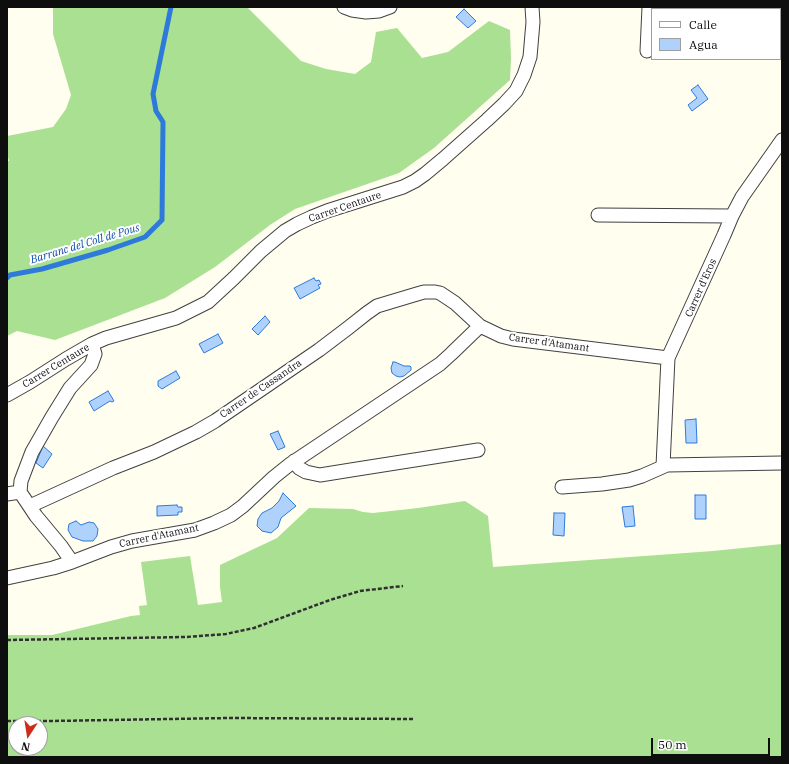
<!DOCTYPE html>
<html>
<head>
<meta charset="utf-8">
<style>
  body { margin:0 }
  #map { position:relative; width:789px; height:764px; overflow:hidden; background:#fffeef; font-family:"IBM Plex Serif",serif }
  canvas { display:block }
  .frame { position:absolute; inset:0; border:8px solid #0e0e0e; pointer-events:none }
  .legend { position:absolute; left:651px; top:8px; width:130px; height:52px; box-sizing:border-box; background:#fff; border:1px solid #9f9f9f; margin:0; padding:5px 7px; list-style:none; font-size:12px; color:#0e0e0e }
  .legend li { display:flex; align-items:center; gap:8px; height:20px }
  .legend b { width:20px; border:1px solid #9f9f9f }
  .north { position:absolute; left:8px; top:716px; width:40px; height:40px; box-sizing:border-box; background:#fff; border:1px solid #9f9f9f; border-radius:50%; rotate:192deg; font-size:11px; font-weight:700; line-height:16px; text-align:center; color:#0e0e0e }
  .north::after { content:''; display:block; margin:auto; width:14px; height:18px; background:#cc2d19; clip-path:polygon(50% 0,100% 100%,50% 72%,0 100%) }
  .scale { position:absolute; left:651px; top:738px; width:119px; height:18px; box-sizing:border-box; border:2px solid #0e0e0e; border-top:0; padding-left:5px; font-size:12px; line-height:14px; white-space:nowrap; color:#0e0e0e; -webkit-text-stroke:3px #fff; paint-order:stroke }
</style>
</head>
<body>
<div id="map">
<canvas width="789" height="764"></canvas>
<div class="frame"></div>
<ul class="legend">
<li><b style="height:5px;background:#fff"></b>Calle</li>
<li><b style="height:11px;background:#aed2fc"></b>Agua</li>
</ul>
<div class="north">N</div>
<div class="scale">50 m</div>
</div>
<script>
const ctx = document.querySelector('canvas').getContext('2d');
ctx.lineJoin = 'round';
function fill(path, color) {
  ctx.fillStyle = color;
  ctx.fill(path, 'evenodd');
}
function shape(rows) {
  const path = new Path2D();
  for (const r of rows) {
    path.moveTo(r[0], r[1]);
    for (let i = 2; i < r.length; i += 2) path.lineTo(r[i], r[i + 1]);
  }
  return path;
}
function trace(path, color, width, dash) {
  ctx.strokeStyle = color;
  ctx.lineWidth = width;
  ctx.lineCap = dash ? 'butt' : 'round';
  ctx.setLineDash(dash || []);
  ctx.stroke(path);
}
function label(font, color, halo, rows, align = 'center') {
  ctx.font = font + ' "IBM Plex Serif",serif';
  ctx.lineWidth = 4;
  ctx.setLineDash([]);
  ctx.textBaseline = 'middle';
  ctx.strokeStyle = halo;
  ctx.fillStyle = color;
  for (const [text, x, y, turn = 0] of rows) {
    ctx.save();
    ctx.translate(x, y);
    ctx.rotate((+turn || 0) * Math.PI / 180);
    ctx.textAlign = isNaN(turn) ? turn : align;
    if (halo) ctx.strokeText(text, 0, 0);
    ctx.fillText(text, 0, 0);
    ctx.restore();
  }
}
const forest = shape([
  [53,7,247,7,301,61,326,69,355,74,371,62,376,32,397,28,422,58,448,52,489,21,510,30,511,59,510,80,434,148,399,173,295,209,270,225,215,267,165,298,55,340,17,331,7,336,7,161,9,161,7,153,7,136,53,127,66,109,71,95,53,34],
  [465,501,488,516,493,567,713,551,782,544,782,757,7,757,7,635,52,635,131,616,140,615,139,606,147,605,141,562,190,556,198,605,222,602,220,587,220,565,277,538,309,508,353,509,363,512,373,513,418,508],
  [16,724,40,724,40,748,16,748]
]);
const water = shape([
  [464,9,476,21,468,28,456,17,464,9],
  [698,85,708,99,692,111,688,105,697,98,691,90,698,85],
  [314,278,316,281,319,280,321,284,318,285,320,288,300,299,294,288,314,278],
  [265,316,270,322,258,335,252,329,265,316],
  [218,334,223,343,204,353,199,344,218,334],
  [393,362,395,362,404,366,410,366,411,367,411,370,404,376,400,377,396,376,392,373,391,368,393,362],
  [176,371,180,378,162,389,158,386,158,381,176,371],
  [108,391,114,401,112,402,110,401,94,411,89,402,108,391],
  [696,419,697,443,686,443,685,420,696,419],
  [278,431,285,447,278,450,270,434,278,431],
  [43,446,52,454,43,468,36,463,43,446],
  [283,493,296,506,281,518,278,527,271,533,262,531,257,526,258,519,262,513,272,508,279,501,283,493],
  [695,495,706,495,706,519,695,519,695,495],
  [177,505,178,507,182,507,182,512,178,512,178,515,157,516,157,506,177,505],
  [633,506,635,526,625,527,622,507,633,506],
  [554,513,565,513,564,536,553,535,554,513],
  [76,521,81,525,89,522,94,523,98,529,97,536,93,541,83,541,72,537,68,530,69,524,76,521]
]);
const stream = shape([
  [7,278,10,275,42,269,108,250,145,237,162,220,163,122,156,111,153,94,171,7]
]);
const path = shape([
  [7,640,186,637,226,634,254,628,330,600,360,591,403,586],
  [7,721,51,721,229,718,414,719]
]);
const street = shape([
  [344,7,352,10,366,12,379,11,390,7],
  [647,51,649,7],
  [598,215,732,216],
  [668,358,724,235,732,216,742,197,782,140],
  [7,395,30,382,66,359,92,344,106,338,176,318,208,302,234,278,261,251,285,231,297,224,312,217,327,211,403,187,415,181,425,174,443,159,487,120,504,104,516,91,524,75,530,57,533,22,532,7],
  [294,461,299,468,306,472,320,475,351,470,478,450],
  [562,487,602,484,629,480,642,476,667,465,782,463],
  [7,494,20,492],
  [30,506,113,468,154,452,196,432,215,421,319,350,348,328,367,313,377,306,417,294,424,292,435,292,440,293,455,303,480,326],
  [72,562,61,546,36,516,20,492,21,481,32,452,52,417,70,388,91,365,95,354,92,344],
  [7,578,53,568,72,562,111,547,132,541,195,530,214,523,231,515,243,506,274,477,289,465,440,364,451,354,480,326,501,336,513,339,668,358,663,466]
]);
const streetNames = [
  ["Carrer Centaure",345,207,-19],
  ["Carrer d'Eros",701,288,-66],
  ["Carrer d'Atamant",549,343,8],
  ["Carrer Centaure",56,366,-31],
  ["Carrer de Cassandra",261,389,-34],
  ["Carrer d'Atamant",159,536,-12]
];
const waterNames = [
  ["Barranc del Coll de Pous",85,244,-17]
];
fill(forest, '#a9e092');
fill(water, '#aed2fc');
trace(water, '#2e7ada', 1);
trace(stream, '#2e7ada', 5);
trace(street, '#414141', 15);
trace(path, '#303030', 2.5, [4, 2]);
trace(street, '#fff', 13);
label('10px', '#0e0e0e', '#fff', streetNames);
label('italic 11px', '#0b4cac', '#fff', waterNames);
</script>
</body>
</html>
